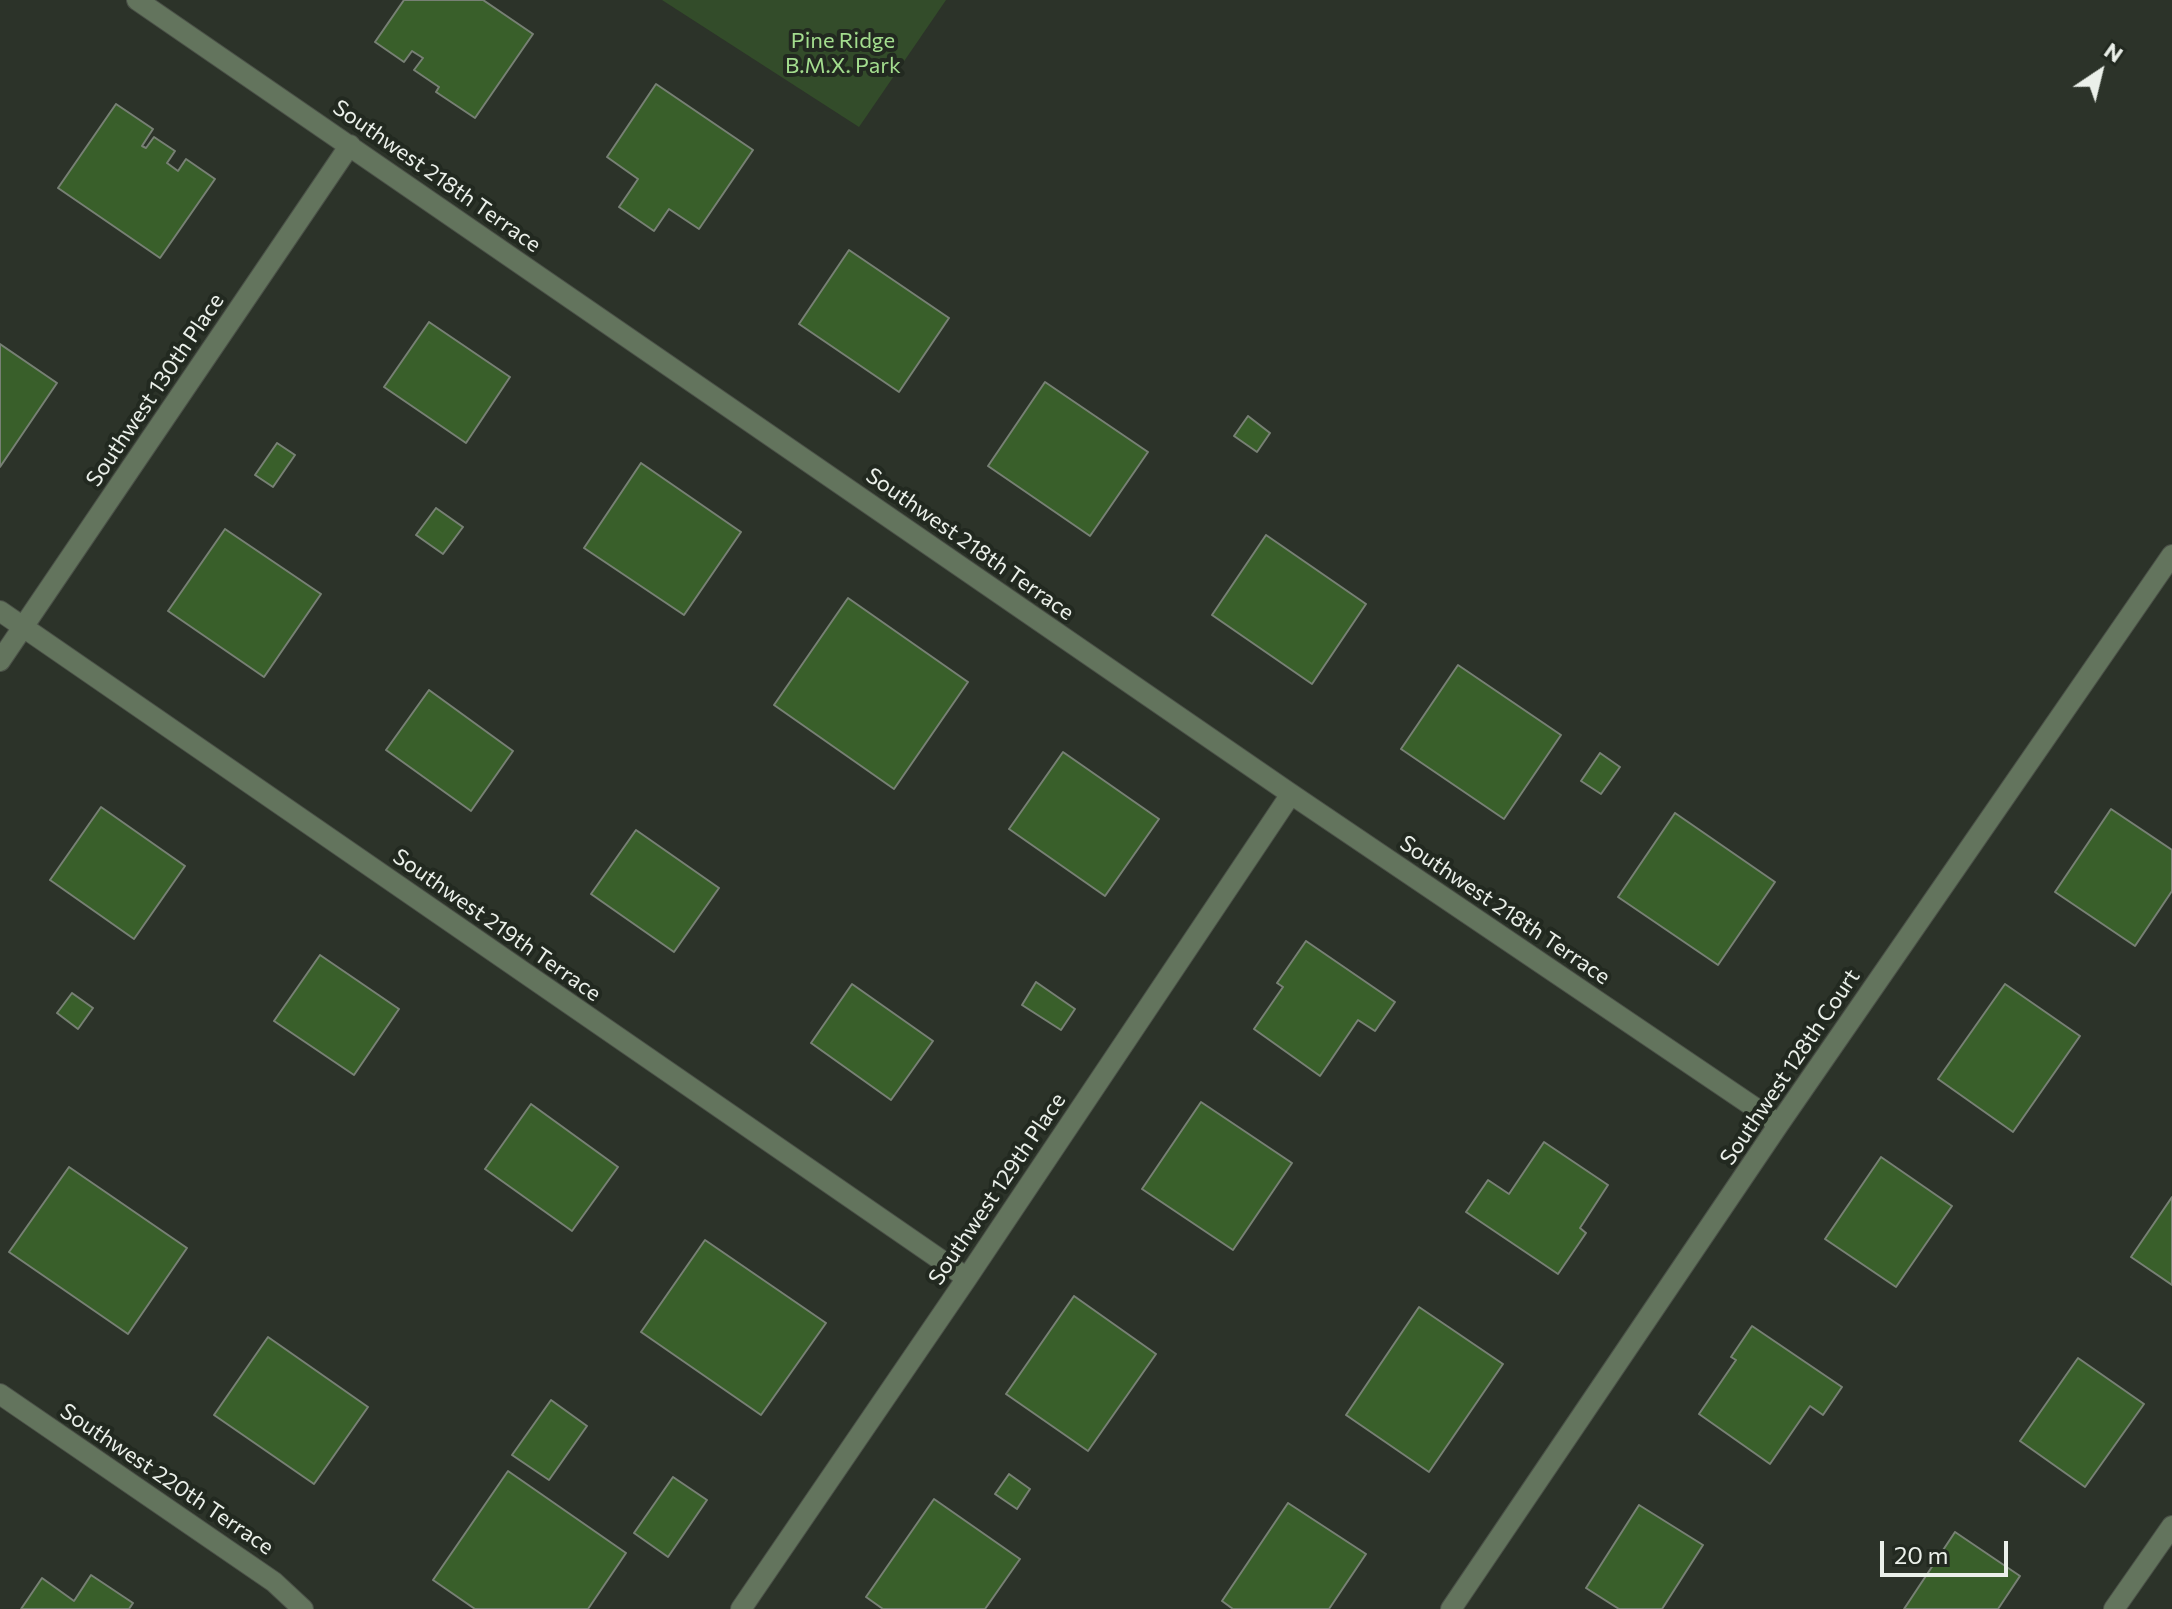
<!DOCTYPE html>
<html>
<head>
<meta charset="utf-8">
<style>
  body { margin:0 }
  #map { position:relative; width:2172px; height:1609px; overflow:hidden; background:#2c3329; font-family:Commissioner,sans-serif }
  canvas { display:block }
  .north { position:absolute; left:2060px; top:32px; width:80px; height:80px; -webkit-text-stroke:6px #222920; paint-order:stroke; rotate:35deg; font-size:22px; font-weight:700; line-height:32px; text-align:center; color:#ebf0ea }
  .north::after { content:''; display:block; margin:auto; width:28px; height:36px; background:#ebf0ea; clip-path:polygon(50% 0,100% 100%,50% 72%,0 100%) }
  .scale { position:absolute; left:1880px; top:1541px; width:128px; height:36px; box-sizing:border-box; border:4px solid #ebf0ea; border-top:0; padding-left:10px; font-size:24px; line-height:28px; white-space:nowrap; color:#ebf0ea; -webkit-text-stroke:6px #222920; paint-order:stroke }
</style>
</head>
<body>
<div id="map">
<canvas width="2172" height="1609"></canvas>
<div class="north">N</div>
<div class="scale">20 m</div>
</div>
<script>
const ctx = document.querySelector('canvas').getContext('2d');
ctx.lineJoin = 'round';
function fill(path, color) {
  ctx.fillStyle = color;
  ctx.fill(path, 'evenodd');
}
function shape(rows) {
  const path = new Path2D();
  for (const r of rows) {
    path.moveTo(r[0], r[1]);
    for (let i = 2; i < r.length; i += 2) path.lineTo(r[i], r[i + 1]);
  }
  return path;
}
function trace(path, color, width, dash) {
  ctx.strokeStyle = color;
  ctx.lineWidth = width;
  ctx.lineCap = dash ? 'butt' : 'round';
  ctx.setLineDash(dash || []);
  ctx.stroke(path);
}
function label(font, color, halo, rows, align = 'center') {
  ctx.font = font + ' Commissioner,sans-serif';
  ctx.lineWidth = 8;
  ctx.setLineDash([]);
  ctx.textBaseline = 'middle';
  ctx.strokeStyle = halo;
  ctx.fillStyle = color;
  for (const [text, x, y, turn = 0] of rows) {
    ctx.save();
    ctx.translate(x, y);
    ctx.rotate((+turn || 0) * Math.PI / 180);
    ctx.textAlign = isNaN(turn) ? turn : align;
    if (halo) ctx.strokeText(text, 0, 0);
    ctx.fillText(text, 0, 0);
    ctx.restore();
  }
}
const green = shape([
  [662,0,946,0,859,127]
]);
const building = shape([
  [404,0,483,0,533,34,475,118,436,92,439,87,414,70,423,58,412,51,404,62,375,42,404,0],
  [656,84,753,150,699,229,669,209,654,231,619,207,638,179,607,157,656,84],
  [116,104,153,129,142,146,146,148,154,137,175,151,167,163,178,171,186,159,215,179,160,258,58,188,116,104],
  [849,250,949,318,899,392,799,324,849,250],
  [429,322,510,377,466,443,384,387,429,322],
  [0,344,57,383,0,467,0,344],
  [1045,382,1148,452,1090,536,988,466,1045,382],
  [1248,416,1270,433,1257,452,1234,436,1248,416],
  [277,443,295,455,273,487,255,475,277,443],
  [641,463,741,532,684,615,584,548,641,463],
  [436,508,463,527,443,554,416,535,436,508],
  [225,529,321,594,264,677,168,611,225,529],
  [1266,535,1366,604,1312,684,1212,615,1266,535],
  [848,598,968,682,894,789,774,705,848,598],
  [1458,665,1561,735,1504,819,1401,749,1458,665],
  [429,690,513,751,471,811,386,750,429,690],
  [1063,752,1159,819,1105,896,1009,829,1063,752],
  [1600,753,1620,767,1601,794,1581,781,1600,753],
  [101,807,185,866,134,939,50,880,101,807],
  [2111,809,2172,850,2172,891,2135,946,2055,892,2111,809],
  [1675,813,1775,882,1718,965,1618,897,1675,813],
  [636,830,719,888,674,952,591,894,636,830],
  [1306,941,1395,1002,1375,1031,1358,1020,1320,1076,1254,1029,1283,987,1277,983,1306,941],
  [320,955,399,1009,354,1075,274,1021,320,955],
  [1036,982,1075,1009,1061,1030,1022,1005,1036,982],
  [852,984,933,1041,891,1100,811,1043,852,984],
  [2005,984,2080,1036,2013,1132,1938,1079,2005,984],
  [72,993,93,1008,78,1029,57,1013,72,993],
  [1201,1102,1292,1163,1233,1250,1142,1189,1201,1102],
  [531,1104,618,1167,572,1231,485,1169,531,1104],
  [1544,1142,1608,1185,1580,1228,1586,1233,1558,1274,1466,1212,1488,1180,1509,1194,1544,1142],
  [1881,1157,1952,1206,1896,1287,1825,1239,1881,1157],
  [69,1167,187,1248,128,1334,9,1252,69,1167],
  [2172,1197,2172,1285,2131,1257,2172,1197],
  [705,1240,826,1323,761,1415,641,1332,705,1240],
  [1074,1296,1156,1354,1088,1451,1006,1394,1074,1296],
  [1419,1307,1503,1364,1429,1472,1346,1415,1419,1307],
  [1752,1326,1842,1387,1823,1415,1810,1406,1770,1464,1699,1414,1736,1360,1731,1357,1752,1326],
  [268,1337,368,1407,314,1484,214,1415,268,1337],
  [2078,1358,2144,1404,2085,1487,2020,1441,2078,1358],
  [551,1400,587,1426,549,1480,512,1455,551,1400],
  [508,1471,626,1553,588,1609,475,1609,433,1580,508,1471],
  [1009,1474,1030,1489,1017,1509,995,1494,1009,1474],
  [673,1477,707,1500,668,1557,634,1533,673,1477],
  [934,1499,1020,1559,985,1609,883,1609,866,1597,934,1499],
  [1288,1503,1366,1554,1329,1609,1233,1609,1222,1601,1288,1503],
  [1639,1505,1703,1545,1662,1609,1619,1609,1586,1588,1639,1505],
  [1955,1532,2020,1576,1998,1609,1904,1609,1955,1532],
  [91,1575,133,1603,129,1609,21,1609,42,1578,74,1601,91,1575]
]);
const minor = shape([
  [137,0,1291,794,1779,1124],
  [0,611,967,1278],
  [0,661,350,145],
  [0,1394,274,1582,303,1609],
  [741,1609,967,1278,1291,794],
  [1451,1609,1779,1124,2172,555],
  [2114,1609,2172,1526]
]);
const parkNames = [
  ["Pine Ridge",843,41],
  ["B.M.X. Park",843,66]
];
const streetNames = [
  ["Southwest 218th Terrace",437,176,35],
  ["Southwest 130th Place",155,390,-56],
  ["Southwest 218th Terrace",970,544,35],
  ["Southwest 218th Terrace",1505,910,34],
  ["Southwest 219th Terrace",497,925,35],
  ["Southwest 128th Court",1790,1067,-56],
  ["Southwest 129th Place",997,1189,-56],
  ["Southwest 220th Terrace",167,1479,34]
];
fill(green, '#334c2a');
fill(building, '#395f2a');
trace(building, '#778074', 2);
trace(minor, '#4b5148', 22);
trace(minor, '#63745d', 20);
label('22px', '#a3dd8e', '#222920', parkNames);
label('22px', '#ebf0ea', '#222920', streetNames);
</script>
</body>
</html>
